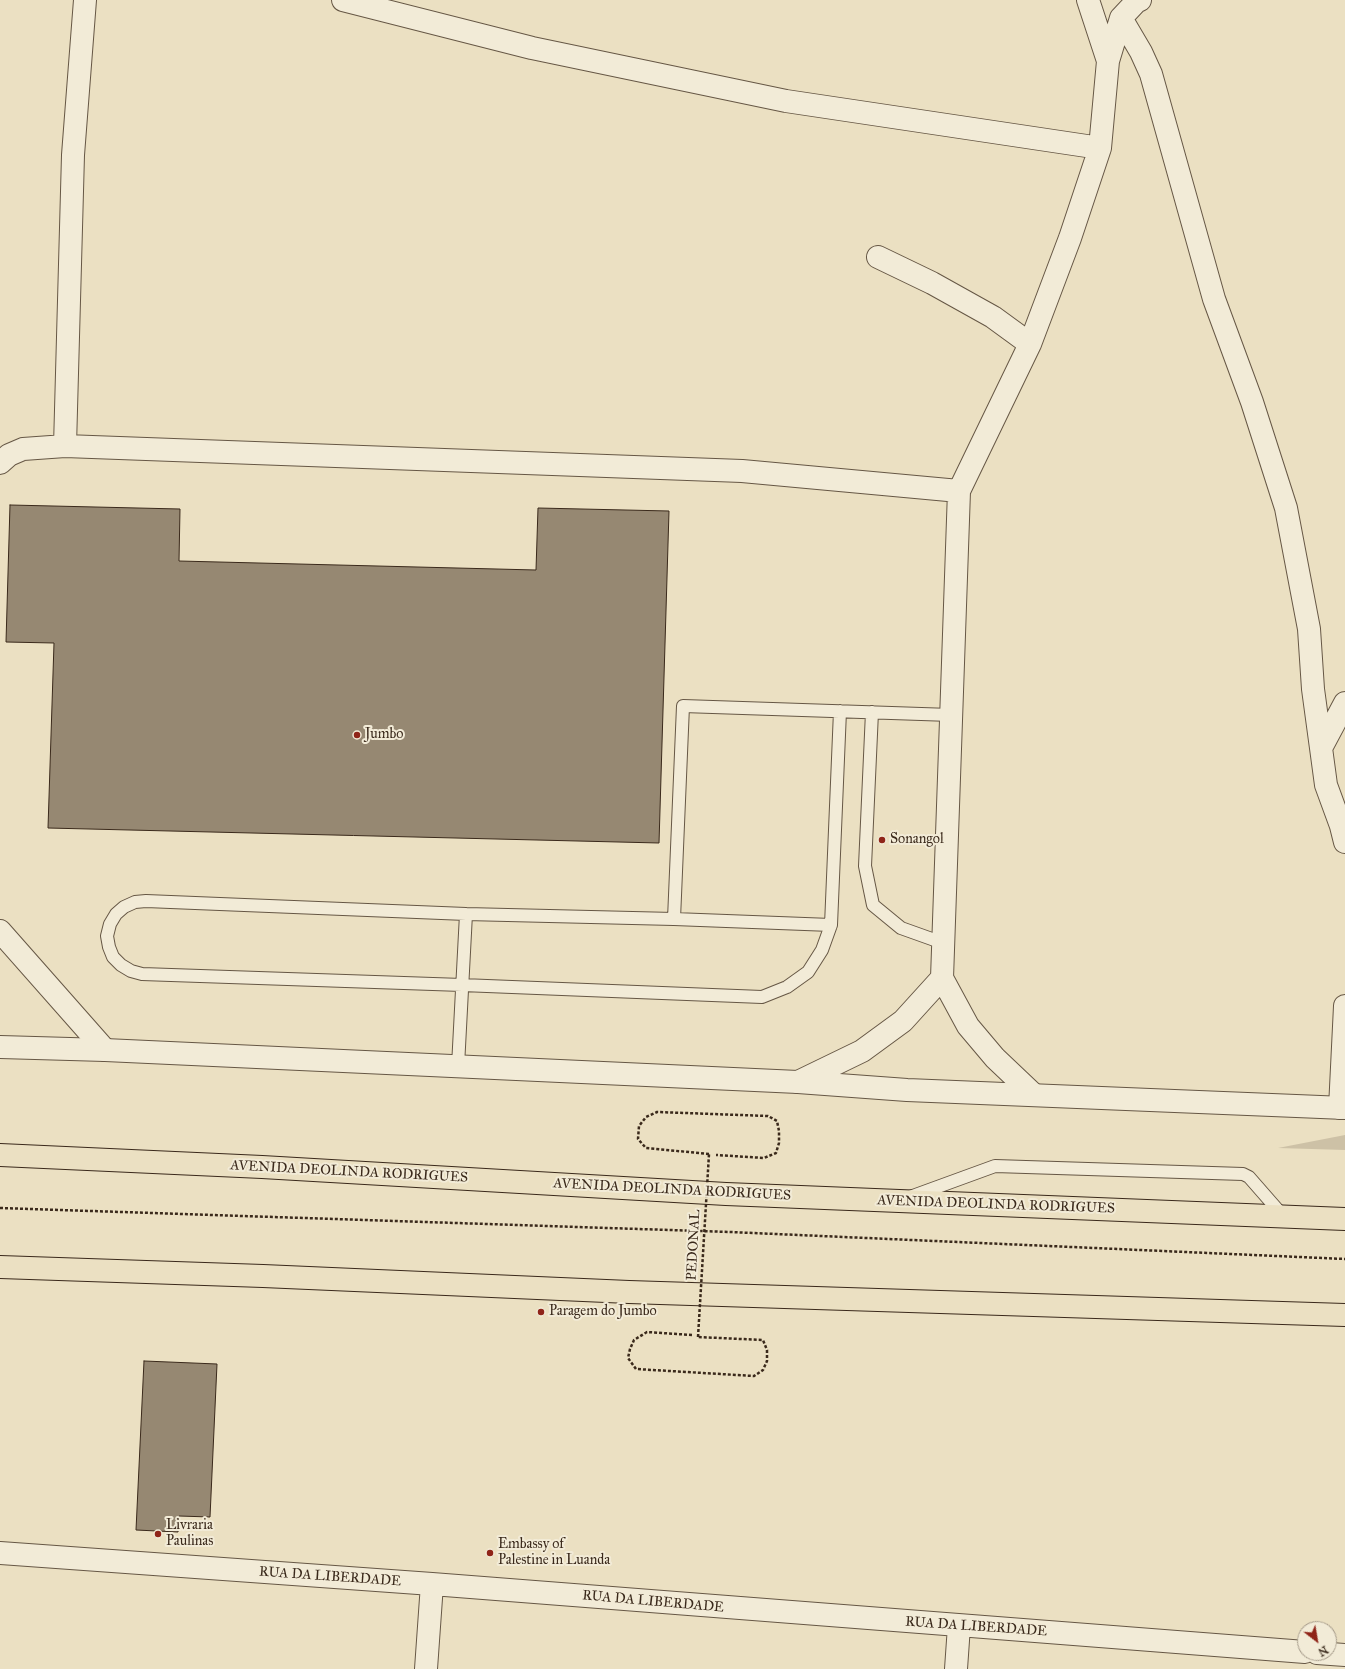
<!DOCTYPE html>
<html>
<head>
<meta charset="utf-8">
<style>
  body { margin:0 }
  #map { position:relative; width:1345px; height:1669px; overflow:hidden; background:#ebe0c2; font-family:"IM FELL Great Primer",serif }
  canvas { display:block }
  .north { position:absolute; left:1297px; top:1621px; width:40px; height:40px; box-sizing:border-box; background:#f2ebd7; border:1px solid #a89d8c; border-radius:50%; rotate:149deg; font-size:11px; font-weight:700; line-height:16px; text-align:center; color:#3a291b }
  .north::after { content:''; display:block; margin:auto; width:14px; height:18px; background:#8f2418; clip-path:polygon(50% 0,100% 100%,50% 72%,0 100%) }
</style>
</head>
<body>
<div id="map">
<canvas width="1345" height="1669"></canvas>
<div class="north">N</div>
</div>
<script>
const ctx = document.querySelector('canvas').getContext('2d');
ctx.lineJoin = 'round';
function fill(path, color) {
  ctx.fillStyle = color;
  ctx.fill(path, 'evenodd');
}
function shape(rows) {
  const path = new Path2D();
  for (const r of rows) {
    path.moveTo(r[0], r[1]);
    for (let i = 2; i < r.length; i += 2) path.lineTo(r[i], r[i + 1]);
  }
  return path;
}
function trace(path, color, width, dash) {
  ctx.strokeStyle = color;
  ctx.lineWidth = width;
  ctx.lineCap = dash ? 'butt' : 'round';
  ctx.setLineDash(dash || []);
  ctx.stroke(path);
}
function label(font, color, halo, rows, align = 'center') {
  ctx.font = font + ' "IM FELL Great Primer",serif';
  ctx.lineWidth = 4;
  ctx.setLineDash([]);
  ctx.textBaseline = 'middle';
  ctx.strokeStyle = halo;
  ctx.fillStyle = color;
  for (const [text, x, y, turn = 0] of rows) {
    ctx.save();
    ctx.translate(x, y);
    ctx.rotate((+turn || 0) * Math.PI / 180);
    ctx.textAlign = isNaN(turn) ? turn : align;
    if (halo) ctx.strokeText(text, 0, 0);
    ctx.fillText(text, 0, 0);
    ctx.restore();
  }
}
const green = shape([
  [1345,1135,1345,1150,1278,1148]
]);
const building = shape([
  [10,505,180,509,179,561,536,570,538,508,669,511,659,843,48,828,54,643,6,642,10,505],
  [144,1361,217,1364,210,1517,179,1516,178,1532,136,1530,144,1361]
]);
const path = shape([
  [709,1154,646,1148,638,1139,639,1126,646,1117,657,1112,768,1116,777,1121,779,1131,779,1143,776,1153,764,1158,716,1155],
  [0,1208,730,1232,1345,1259],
  [692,1335,647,1332,634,1340,630,1349,628,1358,636,1369,754,1376,763,1370,767,1361,767,1350,763,1340,698,1337]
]);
const service = shape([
  [872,712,865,866,873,905,901,928,943,943],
  [674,919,683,706,951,715],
  [831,925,674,919,466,914,146,901,135,902,124,907,116,914,110,924,107,936,109,947,113,957,121,965,131,971,142,974,462,985,762,997,787,987,808,972,822,950,831,925,840,711],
  [458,1066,466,914],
  [910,1197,995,1166,1243,1174,1249,1177,1284,1217]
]);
const minor = shape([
  [343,0,532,48,786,101,1100,148],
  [1088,0,1108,61],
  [1121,18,1141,52,1151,74,1214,299,1252,402,1286,508,1309,629,1313,689,1321,748],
  [878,257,932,283,993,317,1030,344],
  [65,446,73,155,85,0],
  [0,463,9,455,23,449,65,446,742,471,959,491],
  [1345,703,1321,748,1326,785,1341,826,1345,842],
  [0,931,105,1050],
  [798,1082,862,1051,903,1021,942,978],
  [1034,1095,995,1058,968,1026,942,978,959,491,1030,344,1070,238,1100,148,1108,61,1121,18,1136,2,1140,0],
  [1340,1108,1345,1006],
  [0,1553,432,1584,1305,1652],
  [1317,1653,1345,1655],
  [426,1669,432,1584],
  [956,1669,959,1626]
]);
const tertiary = shape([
  [0,1047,105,1050,798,1082,907,1090,1345,1108]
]);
const trunk = shape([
  [0,1155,262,1167,726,1194,1345,1219],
  [0,1267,263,1276,629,1292,1345,1315]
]);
const pathBridge = shape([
  [698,1337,709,1154]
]);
const markers = [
  [357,735,4,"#8f2418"],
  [882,840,4,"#8f2418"],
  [541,1312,4,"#8f2418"],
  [158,1534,4,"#8f2418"],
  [490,1553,4,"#8f2418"]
];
const poiNames = [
  ["Jumbo",365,735],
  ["Sonangol",890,840],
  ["Paragem do Jumbo",549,1312],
  ["Livraria",166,1526],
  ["Paulinas",166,1542],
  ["Embassy of",498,1545],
  ["Palestine in Luanda",498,1561]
];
const streetNames = [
  ["AVENIDA DEOLINDA RODRIGUES",349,1172,3],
  ["AVENIDA DEOLINDA RODRIGUES",672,1190,3],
  ["AVENIDA DEOLINDA RODRIGUES",996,1205,2],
  ["PEDONAL",694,1245,-87],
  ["RUA DA LIBERDADE",330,1577,4],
  ["RUA DA LIBERDADE",653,1602,5],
  ["RUA DA LIBERDADE",976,1627,4]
];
fill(green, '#cdc1a6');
fill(building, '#968872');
trace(building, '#3a291b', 1);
trace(service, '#665745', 14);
trace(minor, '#665745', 24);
trace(tertiary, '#665745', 24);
trace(trunk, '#3a291b', 24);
trace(path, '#3a291b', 2.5, [3, 2]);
trace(service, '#f2ebd7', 12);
trace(minor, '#f2ebd7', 22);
trace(tertiary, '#f2ebd7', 22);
trace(trunk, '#ebe0c2', 22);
trace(pathBridge, '#3a291b', 2.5, [3, 2]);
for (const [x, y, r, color] of markers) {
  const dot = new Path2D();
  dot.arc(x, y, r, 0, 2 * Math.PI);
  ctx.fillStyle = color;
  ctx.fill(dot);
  trace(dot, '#f2ebd7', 1.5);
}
label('14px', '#3a291b', '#f2ebd7', poiNames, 'left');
label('14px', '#3a291b', '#f2ebd7', streetNames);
</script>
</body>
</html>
